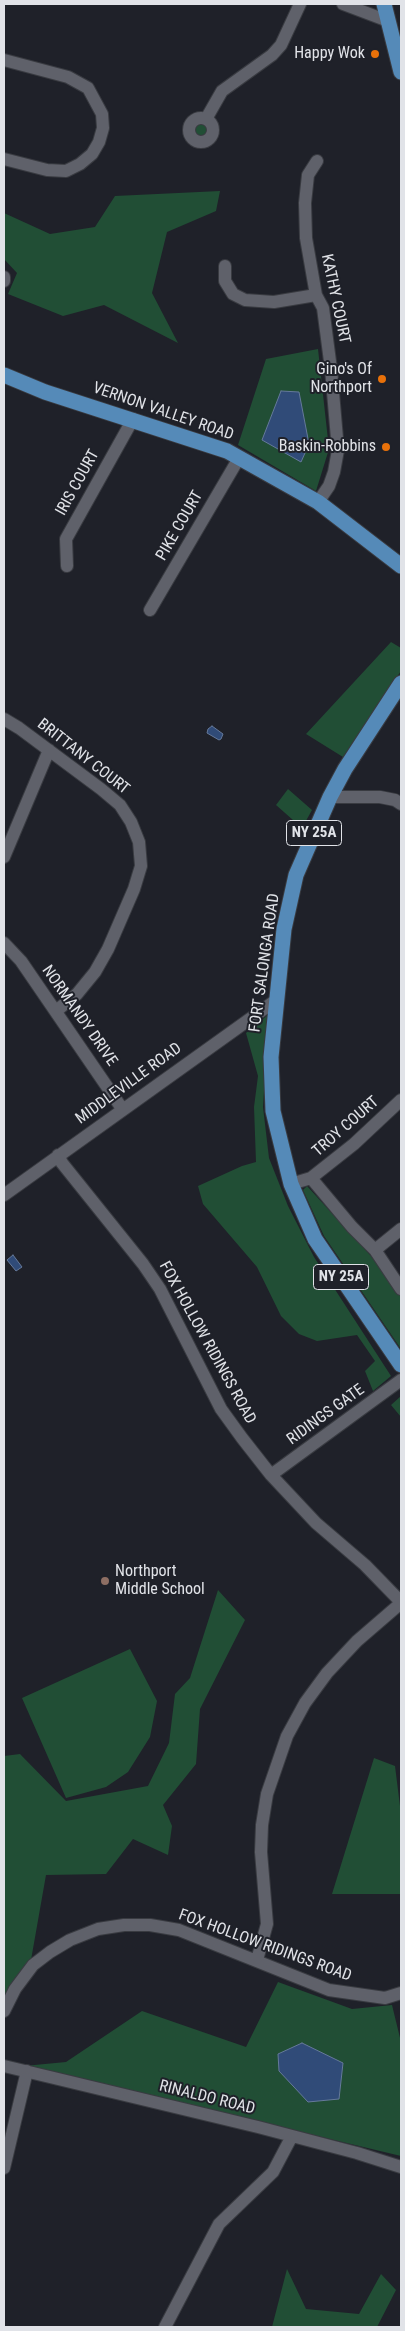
<!DOCTYPE html>
<html>
<head>
<meta charset="utf-8">
<style>
  body { margin:0 }
  #map { position:relative; width:405px; height:2331px; overflow:hidden; background:#1f2129; font-family:"Roboto Condensed",sans-serif }
  canvas { display:block }
  .frame { position:absolute; inset:0; border:5px solid #e1e3e8; pointer-events:none }
</style>
</head>
<body>
<div id="map">
<canvas width="405" height="2331"></canvas>
<div class="frame"></div>
</div>
<script>
const ctx = document.querySelector('canvas').getContext('2d');
ctx.lineJoin = 'round';
function fill(path, color) {
  ctx.fillStyle = color;
  ctx.fill(path, 'evenodd');
}
function shape(rows) {
  const path = new Path2D();
  for (const r of rows) {
    if (r.length === 3) {
      path.moveTo(r[0] + r[2], r[1]);
      path.arc(r[0], r[1], r[2], 0, 2 * Math.PI);
      continue;
    }
    path.moveTo(r[0], r[1]);
    for (let i = 2; i < r.length; i += 2) path.lineTo(r[i], r[i + 1]);
  }
  return path;
}
function trace(path, color, width, dash) {
  ctx.strokeStyle = color;
  ctx.lineWidth = width;
  ctx.lineCap = dash ? 'butt' : 'round';
  ctx.setLineDash(dash || []);
  ctx.stroke(path);
}
function label(font, color, halo, rows, align = 'center') {
  ctx.font = font + ' "Roboto Condensed",sans-serif';
  ctx.lineWidth = 4;
  ctx.setLineDash([]);
  ctx.textBaseline = 'middle';
  ctx.strokeStyle = halo;
  ctx.fillStyle = color;
  for (const [text, x, y, turn = 0] of rows) {
    ctx.save();
    ctx.translate(x, y);
    ctx.rotate((+turn || 0) * Math.PI / 180);
    ctx.textAlign = isNaN(turn) ? turn : align;
    if (halo) ctx.strokeText(text, 0, 0);
    ctx.fillText(text, 0, 0);
    ctx.restore();
  }
}
const green = shape([
  [201,130,10],
  [220,191,216,211,167,232,152,293,178,343,104,305,63,316,8,294,17,273,4,259,4,213,50,234,95,227,115,196],
  [318,349,329,449,316,491,238,445,266,359],
  [391,642,401,648,401,671,343,757,306,734],
  [288,789,312,810,302,828,276,805],
  [269,1014,263,1107,269,1158,288,1206,314,1257,391,1376,373,1391,365,1371,375,1361,357,1335,317,1341,299,1334,281,1316,257,1267,203,1204,198,1186,242,1166,256,1162,254,1107,258,1076,246,1033],
  [307,1186,371,1256,401,1296,401,1349,324,1236,303,1190],
  [401,1396,401,1417,391,1405],
  [218,1590,245,1620,200,1709,196,1764,163,1805,172,1826,168,1855,133,1839,106,1874,46,1875,31,1960,4,1998,4,1756,20,1754,66,1801,148,1786,169,1743,175,1694,190,1678],
  [130,1649,157,1701,150,1737,128,1772,106,1787,66,1798,22,1698],
  [374,1758,395,1766,401,1814,401,1894,332,1894],
  [278,1982,352,2009,392,2005,401,2042,401,2156,24,2066,66,2062,142,2011,246,2047],
  [287,2269,306,2309,359,2314,381,2274,396,2290,377,2327,272,2327]
]);
const water = shape([
  [281,391,299,392,309,444,301,462,262,440,281,391],
  [212,726,223,734,221,739,219,740,207,733,208,729,212,726],
  [13,1255,22,1267,16,1271,7,1260,13,1255],
  [302,2043,343,2063,339,2099,308,2102,279,2071,278,2054,302,2043]
]);
const minor = shape([
  [343,4,388,21],
  [4,60,68,77,88,88,102,114,103,128,99,142,92,154,80,164,66,171,47,170,4,159],
  [201,130,12],
  [206,119,222,91,272,55,281,45,300,4],
  [317,161,308,175,305,203,306,238,316,295,323,308,331,369,338,450,334,472,329,486,318,502],
  [225,266,225,281,233,294,245,300,274,302,316,295],
  [4,277,4,281],
  [67,566,66,539,133,419],
  [150,610,239,458],
  [4,719,19,728,101,789,120,805,131,822,139,842,141,866,134,889,108,949,95,972,77,994,56,1011],
  [330,797,380,797,395,800,401,804],
  [4,857,49,750],
  [4,943,21,961,123,1110],
  [58,1155,62,1163,143,1264,160,1289,221,1409,242,1438,271,1475,316,1523,365,1565,401,1602],
  [311,1178,354,1144,401,1100],
  [291,1184,311,1178,352,1227,375,1250,401,1289],
  [4,1195,275,1001],
  [375,1250,401,1229],
  [271,1475,401,1380],
  [257,1960,267,1924,261,1852,262,1825,267,1794,287,1736,305,1703,327,1673,357,1641,401,1603],
  [4,2011,15,1989,33,1965,50,1952,70,1940,98,1929,124,1925,150,1925,179,1930,329,1990,385,1998,401,1993],
  [4,2066,258,2127,357,2153,401,2167],
  [4,2168,27,2071],
  [165,2327,219,2224,273,2172,292,2136]
]);
const major = shape([
  [384,4,401,72],
  [4,375,45,392,227,451,318,502,401,566],
  [401,683,345,769,330,797,296,875,284,929,271,1057,273,1111,291,1184,315,1239,401,1365]
]);
const markers = [
  [375,54,5,"#e8710a"],
  [382,379,5,"#e8710a"],
  [386,447,5,"#e8710a"],
  [105,1581,5,"#8d6e63"]
];
const shields = [
  [314,833,55],
  [341,1277,55]
];
const shieldNames = [
  ["NY 25A",314,833],
  ["NY 25A",341,1277]
];
const poiNames = [
  ["Happy Wok",365,54],
  ["Gino's Of",372,370],
  ["Northport",372,388],
  ["Baskin-Robbins",376,447],
  ["Northport",115,1572,"left"],
  ["Middle School",115,1590,"left"]
];
const streetNames = [
  ["KATHY COURT",335,299,78],
  ["VERNON VALLEY ROAD",163,412,19],
  ["IRIS COURT",78,483,-61],
  ["PIKE COURT",180,526,-60],
  ["BRITTANY COURT",83,757,38],
  ["FORT SALONGA ROAD",265,963,-82],
  ["NORMANDY DRIVE",79,1016,55],
  ["MIDDLEVILLE ROAD",129,1084,-36],
  ["TROY COURT",346,1127,-41],
  ["FOX HOLLOW RIDINGS ROAD",207,1343,61],
  ["RIDINGS GATE",326,1415,-36],
  ["FOX HOLLOW RIDINGS ROAD",265,1946,20],
  ["RINALDO ROAD",207,2098,14]
];
fill(green, '#214e35');
fill(water, '#304b78');
trace(water, '#65799a', 1);
trace(minor, '#393b41', 14);
trace(major, '#393b41', 17);
trace(minor, '#5f616a', 12);
trace(major, '#558ab8', 15);
for (const [x, y, r, color] of markers) {
  const dot = new Path2D();
  dot.arc(x, y, r, 0, 2 * Math.PI);
  ctx.fillStyle = color;
  ctx.fill(dot);
  trace(dot, '#1f2129', 2);
}
for (const [x, y, w] of shields) {
  const box = new Path2D();
  box.roundRect(x - w / 2, y - 12.5, w, 25, 4);
  ctx.fillStyle = '#1f2129';
  ctx.fill(box);
  trace(box, '#e1e3e8', 1);
}
label('bold 15px', '#e1e3e8', null, shieldNames);
label('16px', '#e1e3e8', '#1f2129', poiNames, 'right');
label('16px', '#e1e3e8', '#1f2129', streetNames);
</script>
</body>
</html>
